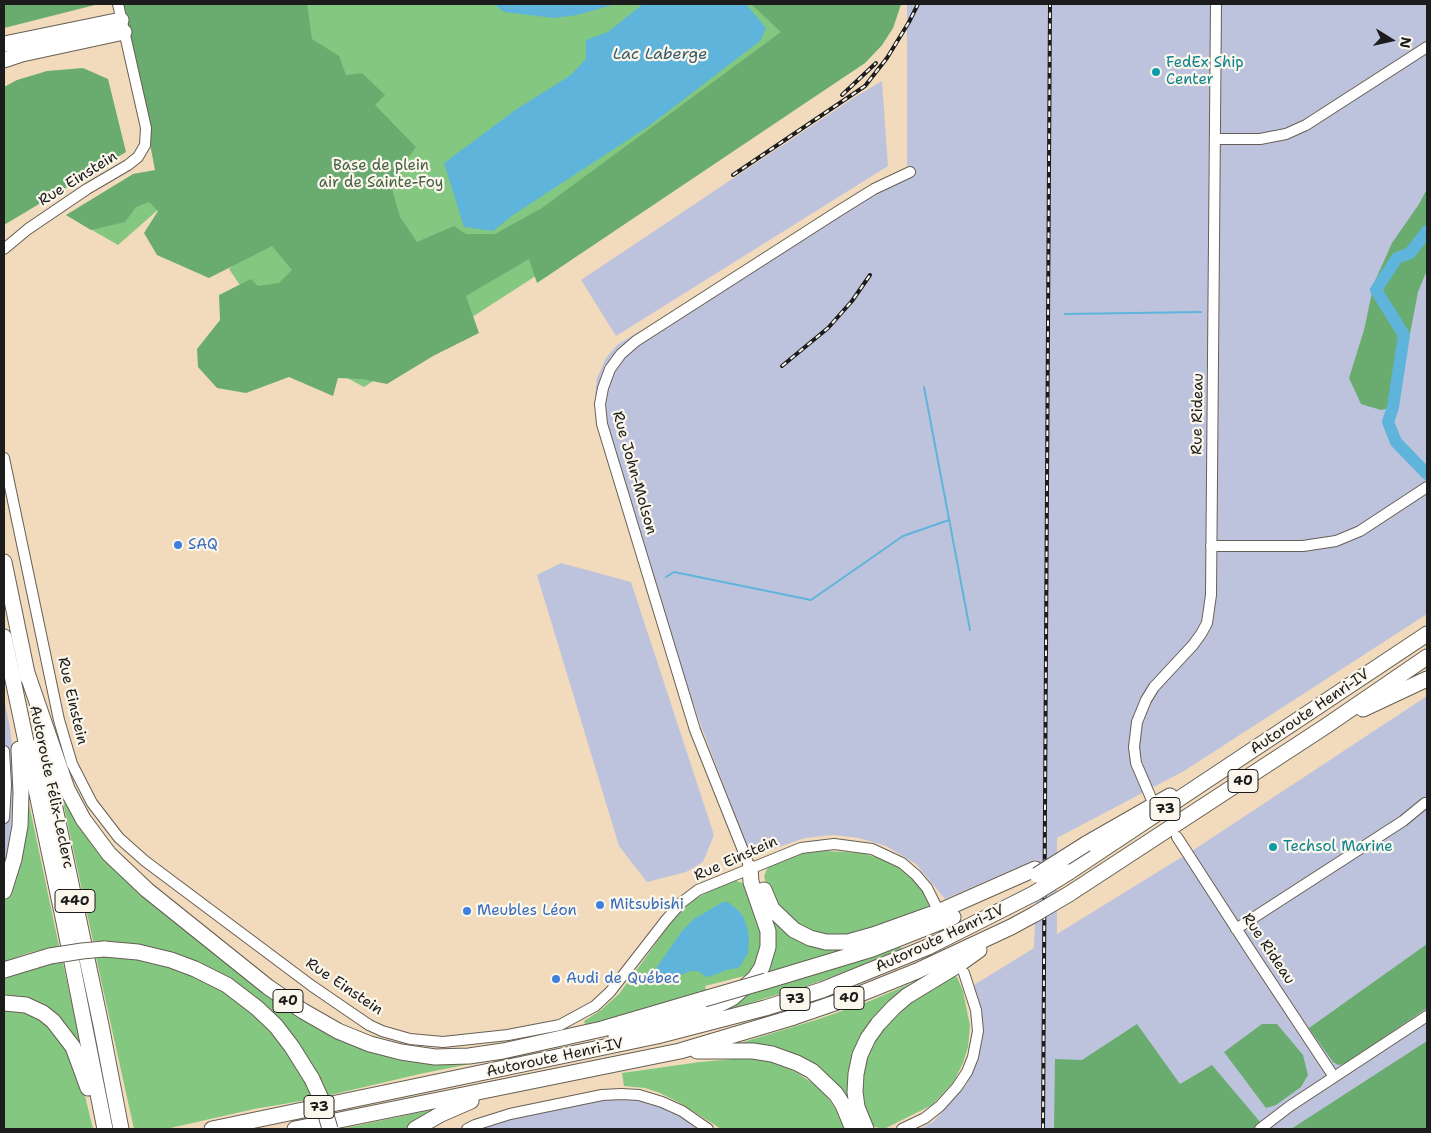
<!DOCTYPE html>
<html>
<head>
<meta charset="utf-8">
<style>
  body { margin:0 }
  #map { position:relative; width:1431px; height:1133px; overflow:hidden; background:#f1dbbc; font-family:"Shantell Sans",sans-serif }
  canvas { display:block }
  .frame { position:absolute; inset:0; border:5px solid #1c1c1c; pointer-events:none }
  .north { position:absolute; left:1366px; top:15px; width:50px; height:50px; -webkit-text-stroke:4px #fbf7ec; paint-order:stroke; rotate:100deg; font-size:14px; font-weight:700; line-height:20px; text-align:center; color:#1c1c1c }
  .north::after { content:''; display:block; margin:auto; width:18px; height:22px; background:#1c1c1c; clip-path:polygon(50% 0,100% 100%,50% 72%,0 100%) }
</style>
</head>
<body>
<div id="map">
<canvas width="1431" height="1133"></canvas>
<div class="frame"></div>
<div class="north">N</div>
</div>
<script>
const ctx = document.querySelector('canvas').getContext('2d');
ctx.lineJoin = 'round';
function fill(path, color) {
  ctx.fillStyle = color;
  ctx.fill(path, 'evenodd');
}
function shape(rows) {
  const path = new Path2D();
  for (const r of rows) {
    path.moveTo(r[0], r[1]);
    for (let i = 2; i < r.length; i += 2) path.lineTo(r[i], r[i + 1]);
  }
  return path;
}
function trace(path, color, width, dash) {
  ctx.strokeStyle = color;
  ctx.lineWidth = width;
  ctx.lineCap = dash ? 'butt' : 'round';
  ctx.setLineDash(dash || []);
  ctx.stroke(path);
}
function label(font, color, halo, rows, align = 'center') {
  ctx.font = font + ' "Shantell Sans",sans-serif';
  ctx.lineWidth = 4.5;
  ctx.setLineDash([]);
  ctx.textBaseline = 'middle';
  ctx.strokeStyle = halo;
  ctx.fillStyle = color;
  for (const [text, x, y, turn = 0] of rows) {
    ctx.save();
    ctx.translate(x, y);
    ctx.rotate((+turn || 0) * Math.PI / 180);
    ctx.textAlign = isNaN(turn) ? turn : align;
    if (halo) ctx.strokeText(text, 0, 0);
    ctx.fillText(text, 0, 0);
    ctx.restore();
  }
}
const industrial = shape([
  [907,4,1427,4,1427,614,1184,771,1057,838,1057,934,1195,849,1427,696,1427,1129,920,1129,934,1121,967,1084,976,1062,981,1017,974,985,1034,948,1037,859,945,899,916,864,886,846,859,838,834,835,805,838,756,855,746,844,700,723,596,418,595,395,597,378,606,358,617,345,907,169],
  [882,81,888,166,616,336,581,280,855,97],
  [561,563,631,582,714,835,703,862,686,872,647,882,619,846,537,575],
  [4,698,10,728,15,770,16,812,4,874],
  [602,1095,639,1095,708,1129,467,1129]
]);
const green = shape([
  [131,4,901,4,893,28,882,45,865,63,364,387,277,340,229,269,234,264,168,201,118,245,66,215,128,187,169,177],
  [61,793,82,827,331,1034,480,1062,424,1073,326,1096,294,1039,176,954,140,945,108,941,93,941],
  [29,804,59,946,28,953,4,962,4,903,13,880,25,805],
  [825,851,862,853,881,859,903,870,914,880,922,889,930,905,904,919,853,937,808,933,773,901,764,877,766,871,769,866,799,854],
  [734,880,745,884,763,935,759,960,748,975,705,986,707,993,586,1027,584,1021,601,1010,619,994,670,924,682,911,692,901,706,893],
  [772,915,793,936,868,942,760,977,771,928],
  [900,944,901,950,815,983,714,1014,746,992],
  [110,956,151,961,178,969,203,980,228,994,251,1012,273,1034,302,1075,313,1099,254,1109,166,1129,134,1129,96,957],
  [59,961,59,962,63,963,84,1061,64,1028,4,998,4,978,16,973],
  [953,975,957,977,963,991,970,1026,968,1047,963,1063,954,1081,932,1105,884,1129,875,1127,870,1122,863,1108,862,1068,866,1056,883,1026,910,1002],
  [921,979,876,1020,854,1109,836,1086,741,1047,740,1043,819,1019,870,1001],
  [4,1008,17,1009,43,1020,69,1054,84,1092,93,1129,4,1129],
  [747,1058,771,1062,796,1072,814,1084,826,1095,836,1110,845,1129,721,1129,682,1104,660,1093,645,1088,624,1086,622,1073,700,1062],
  [431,1110,432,1113,415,1123,406,1129,341,1129]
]);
const forest = shape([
  [4,4,95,4,95,5,4,28],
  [123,4,307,4,312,39,339,56,346,75,362,73,385,95,375,105,416,147,390,182,400,217,417,242,454,226,466,234,495,234,542,208,781,32,751,4,901,4,893,28,882,45,865,63,537,283,529,259,466,296,479,333,433,356,387,384,362,379,338,378,333,396,289,377,246,393,217,388,198,367,197,349,220,320,219,295,251,279,258,286,279,283,292,270,272,246,209,278,157,255,144,233,158,211,149,202,136,207,125,222,91,230,66,215,133,174,155,170],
  [83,68,108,79,126,152,4,225,4,87,17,80,47,71],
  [1427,189,1427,270,1418,292,1396,407,1381,410,1361,404,1349,378,1364,330,1374,283,1392,243,1419,204],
  [1427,944,1427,1008,1386,1036,1351,1063,1338,1065,1333,1062,1309,1028],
  [1137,1024,1180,1084,1212,1065,1261,1123,1255,1129,1054,1129,1055,1059,1082,1060],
  [1262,1024,1277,1024,1303,1055,1308,1075,1301,1087,1276,1105,1266,1108,1224,1052],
  [1427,1041,1427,1129,1291,1129]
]);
const water = shape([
  [494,4,616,4,577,15,554,18,504,12],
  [643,4,746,4,766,28,761,40,649,126,513,215,493,231,464,227,444,163,517,109,571,75,586,59,586,40,608,32],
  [723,902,728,902,739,911,744,918,748,930,749,941,748,953,741,965,738,968,726,970,709,977,705,976,698,971,691,971,661,982,654,981,653,973,682,931,694,919]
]);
const stream = shape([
  [1065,314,1201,312],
  [924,387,970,630],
  [666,577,674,572,811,600,903,536,949,520]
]);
const river = shape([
  [1427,231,1410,253,1397,258,1376,290,1404,335,1393,407,1388,422,1396,442,1427,474]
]);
const minor = shape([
  [1215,139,1260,139,1286,134,1306,125,1427,47],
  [4,249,28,229,87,189,128,165,138,157,145,145,146,128,118,4],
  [4,458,59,720,72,764,92,803,119,838,145,861,312,986,369,1025,382,1031,410,1039,443,1042,508,1035,560,1025,595,1006,610,992,666,920,681,903,698,890,801,848,834,844,872,849,902,863,916,875,927,888,935,904],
  [1211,546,1303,546,1336,541,1360,531,1427,487],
  [4,751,6,785,4,818],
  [1151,798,1136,763,1134,747,1137,722,1146,700,1154,687,1193,645,1201,634,1207,623,1211,595,1216,4],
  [1177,837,1252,953,1334,1077],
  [750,868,695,730,602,424,600,404,603,388,610,369,621,354,636,341,837,212,874,189,910,172],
  [1236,929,1403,821,1425,803],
  [467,1129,475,1125,510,1114,602,1095,621,1094,639,1095,662,1102,682,1111,708,1129],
  [902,1129,925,1118,940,1106,957,1087,967,1072,973,1057,978,1031,976,1010,964,973],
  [1260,1129,1290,1106,1427,1016]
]);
const highway = shape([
  [4,44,121,20],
  [4,60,22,54,124,32],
  [4,562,28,678],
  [4,637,64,922,105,1129],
  [26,670,67,789,83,819,109,854,147,890,268,987,303,1011,338,1031,370,1044,401,1052,435,1057,469,1056,503,1051,602,1029,704,999],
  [1363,709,1427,679],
  [41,742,101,1025,121,1129],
  [1086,844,1170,796],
  [1069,872,1427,634],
  [764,890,772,909,794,930,810,938,826,942,848,942,873,935,940,911,1035,869],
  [4,891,14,859,20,826,21,793,19,749],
  [1069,894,1326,726,1427,657],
  [104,949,138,952,171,960,195,969,227,985,257,1008,276,1026,292,1047,312,1079],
  [4,970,50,956],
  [766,981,872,949,953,917],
  [4,1003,26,1005,43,1013,53,1021,73,1047,88,1088],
  [616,1036,708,1010,732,998,755,978,762,967,768,947,768,931,751,882,750,868],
  [697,1051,753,1051,772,1054,797,1063,812,1071,836,1094,843,1105,853,1129],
  [212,1129,657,1036,765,1008,822,990,928,947,1035,893],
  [295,1129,680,1051,794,1017,855,996,917,971,1011,927,1035,914],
  [415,1129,441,1114,471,1101],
  [866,1129,857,1107,855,1092,856,1074,860,1055,868,1038,878,1024,894,1007,907,996,958,965,979,950]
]);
const rail = shape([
  [842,95,876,63],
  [733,175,865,86,887,58,909,22,918,4],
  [782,366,828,328,852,301,870,275],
  [1043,1129,1050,4]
]);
const highwayBridge = shape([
  [1037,875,1086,844],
  [1035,893,1069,872],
  [1035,914,1069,894],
  [50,956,82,951,104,949],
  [704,999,766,981],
  [312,1079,322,1101,330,1129]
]);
const markers = [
  [1156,72,5,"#0f9aa8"],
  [178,545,5,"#3f7fe0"],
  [1273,847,5,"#0f9aa8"],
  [600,905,5,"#3f7fe0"],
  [467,911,5,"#3f7fe0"],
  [556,979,5,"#3f7fe0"]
];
const shields = [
  [1243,781,30],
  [1165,809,30],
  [75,901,40],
  [849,998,30],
  [795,999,30],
  [288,1001,30],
  [319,1107,30]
];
const shieldNames = [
  ["40",1243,781],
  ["73",1165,809],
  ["440",75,901],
  ["40",849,998],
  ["73",795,999],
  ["40",288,1001],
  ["73",319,1107]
];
const cultureNames = [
  ["FedEx Ship",1166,63],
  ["Center",1166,80],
  ["Techsol Marine",1283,847]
];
const parkNames = [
  ["Base de plein",381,166],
  ["air de Sainte-Foy",381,183]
];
const streetNames = [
  ["Rue Einstein",78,179,-32],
  ["Rue Rideau",1198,414,-89],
  ["Rue John-Molson",634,473,74],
  ["Rue Einstein",72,701,77],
  ["Autoroute Henri-IV",1310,712,-34],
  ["Autoroute Félix-Leclerc",51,787,78],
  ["Rue Einstein",736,859,-24],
  ["Autoroute Henri-IV",940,939,-25],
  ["Rue Rideau",1268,949,56],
  ["Rue Einstein",344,987,34],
  ["Autoroute Henri-IV",555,1058,-12]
];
const shopNames = [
  ["SAQ",188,545],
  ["Mitsubishi",610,905],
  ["Meubles Léon",477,911],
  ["Audi de Québec",566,979]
];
const waterNames = [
  ["Lac Laberge",660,55]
];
fill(industrial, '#bec3dd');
fill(green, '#83c781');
fill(forest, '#6aac6f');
fill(water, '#5fb4db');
trace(stream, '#5fb4db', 2);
trace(river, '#5fb4db', 12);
trace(minor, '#675f54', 12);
trace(highway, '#675f54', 17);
trace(minor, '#fff', 10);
trace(highway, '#fff', 15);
trace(rail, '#1c1c1c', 4);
trace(rail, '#fbf7ec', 2, [5.5]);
trace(highwayBridge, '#675f54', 17, []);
trace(highwayBridge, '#fff', 15);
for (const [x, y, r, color] of markers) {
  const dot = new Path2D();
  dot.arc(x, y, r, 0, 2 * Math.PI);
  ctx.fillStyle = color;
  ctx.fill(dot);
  trace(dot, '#fbf7ec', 2);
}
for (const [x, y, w] of shields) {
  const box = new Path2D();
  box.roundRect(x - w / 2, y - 11.5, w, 23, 4);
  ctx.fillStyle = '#fbf7ec';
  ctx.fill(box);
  trace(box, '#1c1c1c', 1);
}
label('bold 14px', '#1c1c1c', null, shieldNames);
label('15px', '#0d838f', '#fbf7ec', cultureNames, 'left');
label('15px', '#456044', '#fbf7ec', parkNames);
label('15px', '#1c1c1c', '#fbf7ec', streetNames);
label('15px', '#366cbe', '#fbf7ec', shopNames, 'left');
label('italic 16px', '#375968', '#fbf7ec', waterNames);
</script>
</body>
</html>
